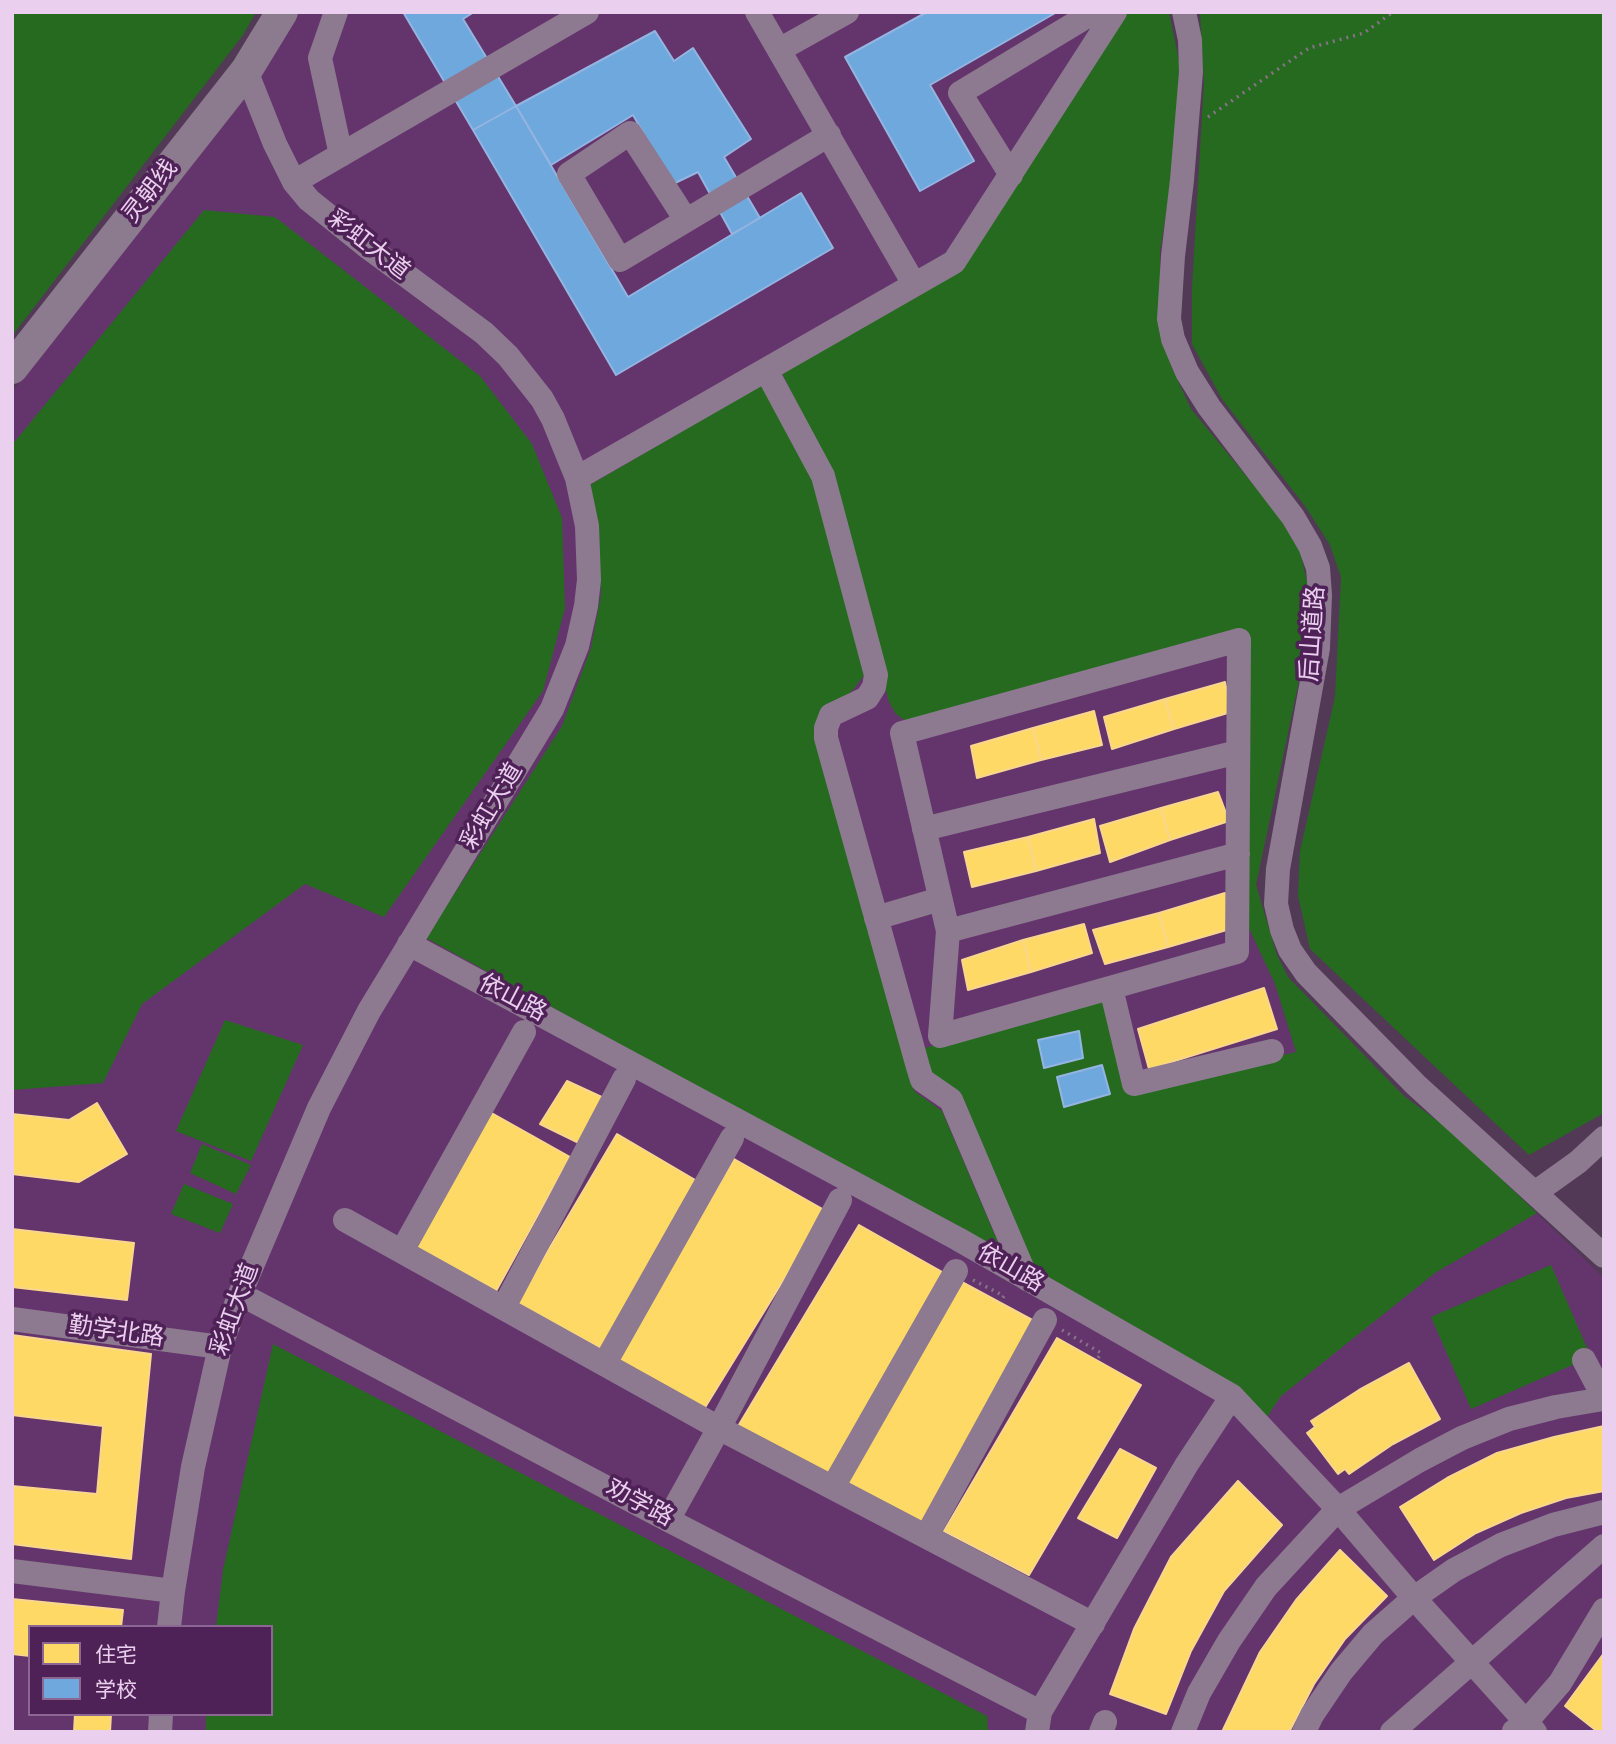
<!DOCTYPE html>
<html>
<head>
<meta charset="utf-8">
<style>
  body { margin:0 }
  #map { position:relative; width:1616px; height:1744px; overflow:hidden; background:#523956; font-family:Jost,"Noto Sans SC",sans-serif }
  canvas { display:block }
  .frame { position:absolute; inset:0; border:14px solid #eacfee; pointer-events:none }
  .legend { position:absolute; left:28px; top:1625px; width:245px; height:91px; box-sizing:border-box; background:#4f2257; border:2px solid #8d6793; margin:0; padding:9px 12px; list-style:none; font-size:21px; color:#eacfee }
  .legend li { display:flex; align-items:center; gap:14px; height:35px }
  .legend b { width:35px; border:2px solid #8d6793 }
</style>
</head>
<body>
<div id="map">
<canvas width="1616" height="1744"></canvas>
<div class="frame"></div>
<ul class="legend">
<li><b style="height:19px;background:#ffd966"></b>住宅</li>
<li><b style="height:19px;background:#6fa8dc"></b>学校</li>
</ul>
</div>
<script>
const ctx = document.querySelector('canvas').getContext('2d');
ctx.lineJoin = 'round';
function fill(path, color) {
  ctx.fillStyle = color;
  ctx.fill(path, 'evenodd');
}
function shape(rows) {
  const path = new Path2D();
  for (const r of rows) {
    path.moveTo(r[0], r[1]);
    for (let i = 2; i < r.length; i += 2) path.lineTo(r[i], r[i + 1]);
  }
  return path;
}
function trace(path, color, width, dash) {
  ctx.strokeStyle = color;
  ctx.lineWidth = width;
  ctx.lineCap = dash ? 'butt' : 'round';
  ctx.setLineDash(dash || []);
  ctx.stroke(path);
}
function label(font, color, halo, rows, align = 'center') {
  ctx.font = font + ' Jost,"Noto Sans SC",sans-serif';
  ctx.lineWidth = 7;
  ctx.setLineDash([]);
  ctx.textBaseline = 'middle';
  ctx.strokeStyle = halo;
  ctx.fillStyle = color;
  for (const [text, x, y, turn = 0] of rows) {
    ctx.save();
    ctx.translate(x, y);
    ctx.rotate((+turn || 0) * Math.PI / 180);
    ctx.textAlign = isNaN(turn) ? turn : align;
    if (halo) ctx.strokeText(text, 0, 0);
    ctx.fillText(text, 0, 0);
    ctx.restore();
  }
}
const built = shape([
  [300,12,1169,12,1174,164,1160,251,1161,328,1171,366,1191,409,1275,511,1305,652,1256,885,1277,955,1288,977,1404,1096,1450,1130,1604,1278,1604,1732,12,1732,12,392,207,142],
  [30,1627,271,1627,271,1714,30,1714]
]);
const green = shape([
  [12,12,256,12,243,35,12,336],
  [1126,12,1169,12,1182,76,1174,164,1160,251,1161,328,1171,366,1191,409,1275,511,1300,551,1310,595,1309,621,1305,652,1256,885,1277,955,1288,977,1404,1096,1450,1130,1537,1213,1435,1273,1281,1396,1265,1420,1035,1273,930,1072,925,1048,1105,999,1128,1092,1296,1052,1275,984,1247,924,1249,638,907,722,896,714,889,702,831,473,782,373,961,269],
  [1200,12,1604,12,1604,1113,1529,1155,1310,949,1298,896,1300,851,1335,697,1341,577,1330,545,1305,506,1222,399,1192,344,1192,288,1204,82],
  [204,210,275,217,480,376,532,444,562,518,565,608,543,691,384,917,305,884,142,1004,103,1083,12,1090,12,445],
  [762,385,812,476,865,674,852,691,823,712,816,736,914,1091,942,1111,1003,1254,426,938,562,726,591,648,601,594,598,545,588,486],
  [225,1020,303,1045,251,1161,176,1131],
  [202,1144,251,1165,236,1194,190,1173],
  [184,1184,233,1204,220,1233,171,1214],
  [1551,1265,1591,1357,1471,1409,1431,1317],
  [273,1344,987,1716,988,1732,206,1732,206,1714,271,1714,271,1627,216,1627,223,1570]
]);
const homes = shape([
  [1225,682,1231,712,1174,729,1165,699,1225,682],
  [1165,699,1174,729,1112,749,1104,717,1165,699],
  [1094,711,1102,745,1041,760,1033,728,1094,711],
  [1033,728,1041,760,977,778,971,746,1033,728],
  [1218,792,1229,821,1170,840,1161,808,1218,792],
  [1161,808,1170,840,1110,862,1100,826,1161,808],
  [1094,819,1100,853,1036,871,1028,837,1094,819],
  [1028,837,1036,871,972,887,964,852,1028,837],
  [1225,893,1237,927,1168,947,1159,913,1225,893],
  [1159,913,1168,947,1105,964,1093,930,1159,913],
  [1084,924,1092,953,1031,972,1023,940,1084,924],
  [1023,940,1031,972,968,990,962,960,1023,940],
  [1264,988,1277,1029,1149,1069,1138,1029,1264,988],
  [567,1081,606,1099,583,1145,540,1124,567,1081],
  [97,1103,127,1154,79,1182,12,1174,12,1114,69,1120,97,1103],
  [488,1111,570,1157,496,1291,414,1246,488,1111],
  [617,1134,702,1184,603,1350,517,1303,617,1134],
  [734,1159,826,1211,704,1409,616,1360,734,1159],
  [859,1225,944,1273,828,1475,737,1428,859,1225],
  [12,1229,134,1243,127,1300,12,1287,12,1229],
  [960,1281,1036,1322,923,1523,841,1484,960,1281],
  [12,1335,151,1354,131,1559,12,1544,12,1486,97,1494,103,1426,12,1415,12,1335],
  [1057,1338,1141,1385,1029,1575,944,1531,1057,1338],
  [1409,1363,1440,1419,1393,1444,1349,1474,1345,1469,1338,1474,1307,1433,1315,1427,1311,1421,1359,1390,1409,1363],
  [1604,1426,1604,1491,1566,1498,1521,1513,1476,1533,1434,1560,1400,1507,1447,1478,1497,1453,1554,1437,1604,1426],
  [1120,1449,1156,1468,1117,1538,1078,1518,1120,1449],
  [1238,1481,1282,1525,1224,1591,1191,1651,1166,1714,1110,1694,1134,1629,1171,1557,1238,1481],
  [1340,1550,1387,1596,1345,1639,1314,1684,1289,1732,1222,1732,1260,1652,1296,1600,1340,1550],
  [12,1599,123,1610,121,1627,30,1627,30,1656,12,1654,12,1599],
  [1604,1653,1604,1732,1598,1732,1565,1706,1604,1653],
  [75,1714,111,1714,110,1732,74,1732,75,1714]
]);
const schools = shape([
  [403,12,474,12,463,19,516,106,473,130,403,12],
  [927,12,1057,12,930,85,974,161,920,191,845,57,927,12],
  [655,31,674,61,693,48,751,139,724,157,760,218,732,234,698,172,673,184,633,115,551,165,516,106,655,31],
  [516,106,628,297,801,193,833,248,616,375,473,130,516,106],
  [1079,1031,1083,1058,1044,1068,1038,1040,1079,1031],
  [1102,1065,1110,1094,1064,1107,1057,1077,1102,1065]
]);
const path = shape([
  [1208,117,1309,48,1364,33,1393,12],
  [973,1280,1004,1296,1000,1302],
  [1062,1330,1101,1353,1097,1360]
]);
const minor = shape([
  [336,12,320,58,341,155],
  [757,12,914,284],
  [1184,12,1190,40,1191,72,1182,180,1173,256,1169,319,1173,339,1187,372,1209,407,1293,517,1310,546,1318,568,1320,595,1318,648,1278,869,1276,904,1282,930,1290,950,1306,973,1415,1084,1604,1256],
  [779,50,847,12],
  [1011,175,960,93,1094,12],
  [294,182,587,12],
  [686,220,630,133,569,174,620,260,829,135],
  [766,370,823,476,876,675,874,687,867,698,831,715,826,728,826,738,918,1067,922,1080,951,1100,1027,1279],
  [577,478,954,262,1115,12],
  [1239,640,1237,952,940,1036,948,931,902,733,1239,640],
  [924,829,1238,752],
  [876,918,940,899],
  [948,931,1238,854],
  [409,944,958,1239,1232,1396,1338,1509,1414,1598,1535,1732],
  [1111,988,1134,1084,1272,1051],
  [1536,1192,1578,1162,1604,1138],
  [345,1220,719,1428,840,1200],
  [402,1251,524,1032],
  [240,1294,668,1520,1040,1712],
  [504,1307,624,1079],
  [12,1319,220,1347],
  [1584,1360,1604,1398],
  [605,1363,732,1138],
  [833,1487,956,1271],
  [668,1520,719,1428,1093,1624],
  [927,1535,1045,1320],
  [12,1571,173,1591],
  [169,1627,173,1591,193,1467,220,1347,240,1294,319,1108,369,1011,552,709,577,646,586,606,589,580,587,526,577,478,553,419,542,399,508,356,484,333,365,245,309,200,294,182,275,144,246,71],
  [1514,1731,1526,1722,1560,1683,1604,1610],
  [160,1732,161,1714],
  [1037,1732,1040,1712,1187,1464,1232,1396],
  [1101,1732,1105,1722],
  [1183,1732,1199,1693,1229,1641,1266,1587,1338,1509,1420,1460,1462,1438,1509,1419,1556,1407,1603,1399],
  [1304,1732,1312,1715,1341,1672,1373,1634,1414,1598,1454,1570,1501,1545,1553,1525,1604,1512],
  [1392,1732,1604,1546]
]);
const major = shape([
  [12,368,246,71,282,12]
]);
const streetNames = [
  ["灵朝线",151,192,-52],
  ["彩虹大道",368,246,38],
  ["后山道路",1314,634,-86],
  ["彩虹大道",493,807,-59],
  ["依山路",512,999,28],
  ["依山路",1010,1269,30],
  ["彩虹大道",236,1310,-70],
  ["勤学北路",116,1333,8],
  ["劝学路",639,1504,28]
];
fill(built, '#64356c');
fill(green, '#266a20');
fill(homes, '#ffd966');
trace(homes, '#f9d68f', 2);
fill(schools, '#6fa8dc');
trace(schools, '#94b4e1', 2);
trace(path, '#857387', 3.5, [2, 5]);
trace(minor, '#8d7a90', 24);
trace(major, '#8c7a8e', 32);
label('24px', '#eacfee', '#4f2257', streetNames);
</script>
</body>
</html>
